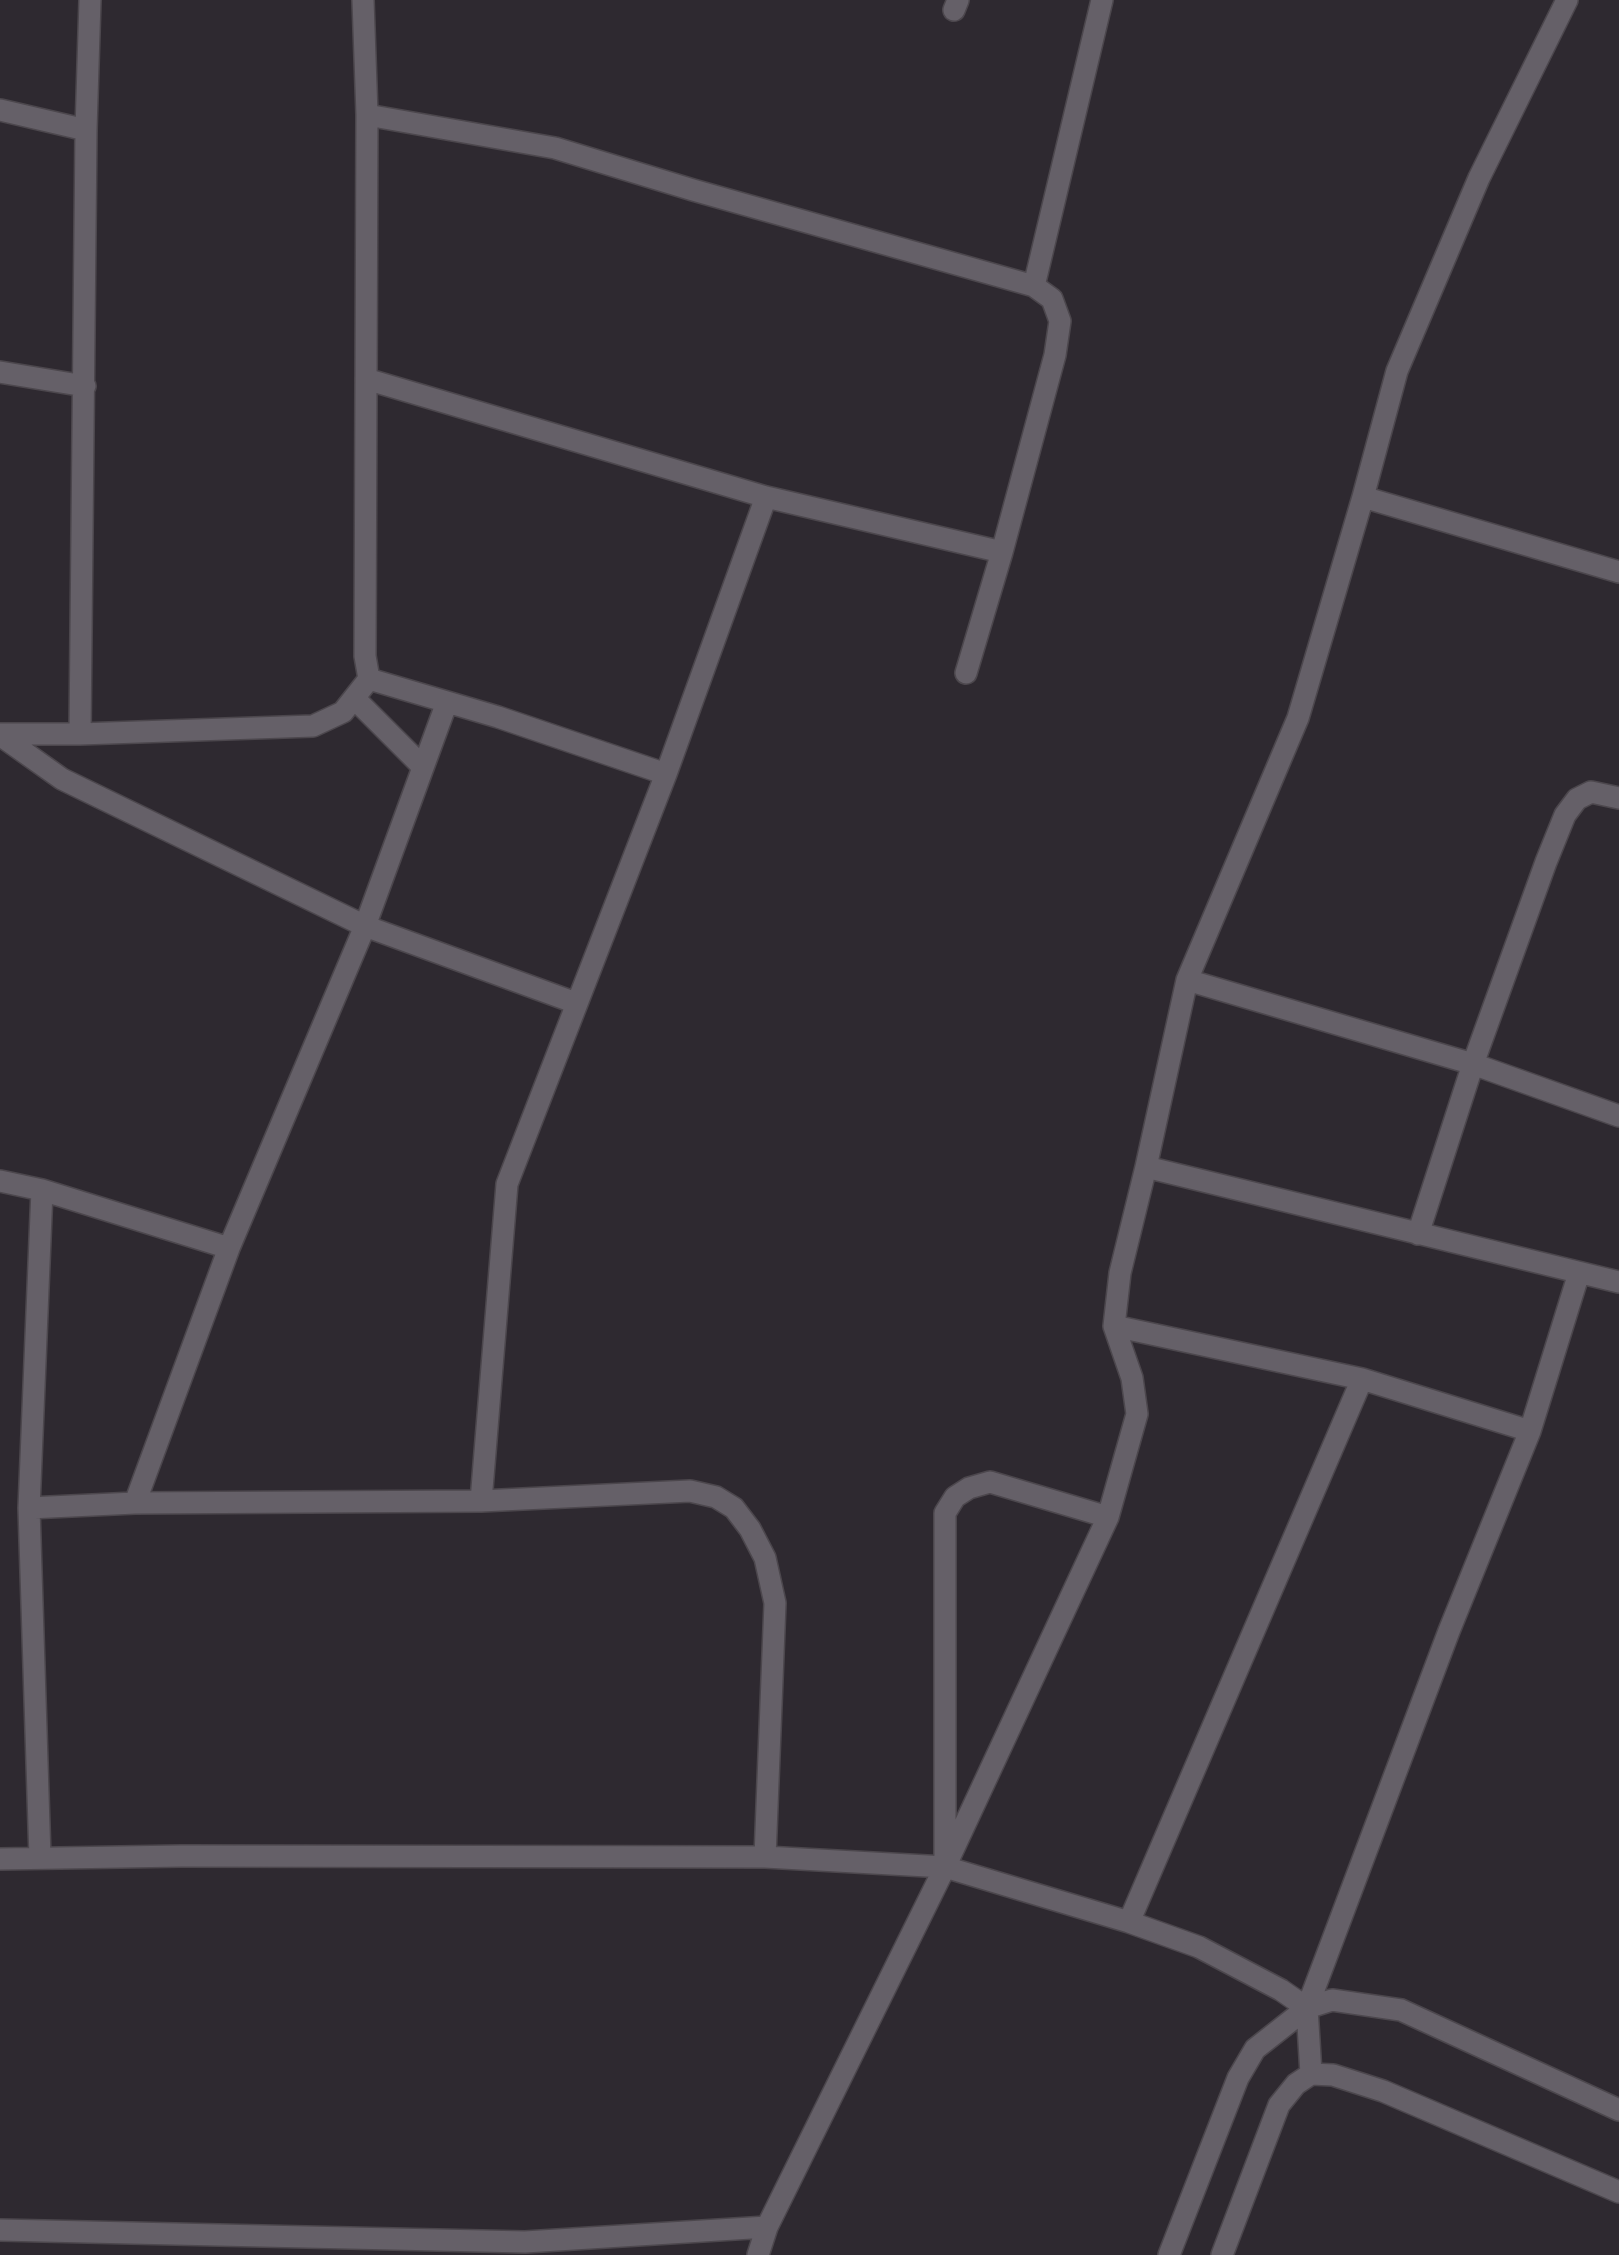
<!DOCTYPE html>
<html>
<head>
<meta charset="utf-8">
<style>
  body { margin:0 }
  canvas { display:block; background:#2e2930 }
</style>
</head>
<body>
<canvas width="1619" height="2255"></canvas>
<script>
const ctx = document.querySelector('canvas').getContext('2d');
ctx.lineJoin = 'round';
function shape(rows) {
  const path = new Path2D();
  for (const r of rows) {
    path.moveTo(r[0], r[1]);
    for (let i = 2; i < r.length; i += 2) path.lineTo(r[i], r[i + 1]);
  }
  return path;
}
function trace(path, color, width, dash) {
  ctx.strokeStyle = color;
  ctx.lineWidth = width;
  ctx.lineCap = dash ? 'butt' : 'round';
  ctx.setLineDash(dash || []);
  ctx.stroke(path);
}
const minor = shape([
  [954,10,958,0],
  [0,110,86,130],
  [367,115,555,148,693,190,1034,286,1052,299,1060,321,1055,355,1002,552,966,673],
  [1034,286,1102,0],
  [0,372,85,386],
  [366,379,766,497,1002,552],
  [1363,497,1619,572],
  [369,679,498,717,666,774],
  [354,698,423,767],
  [0,734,80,734,313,726,343,712,369,679,365,656,367,115,363,0],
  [80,734,86,130,90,0],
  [0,735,62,779,365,926,576,1003],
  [1187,980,1473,1064,1619,1116],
  [1146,1167,1187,980,1298,718,1363,497,1397,371,1479,178,1567,0],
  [0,1181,42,1190,229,1248],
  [1418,1234,1473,1064,1546,862,1565,815,1577,799,1591,792,1619,798],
  [1114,1326,1362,1379,1530,1431],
  [481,1501,507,1184,666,774,766,497],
  [135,1503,229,1248,365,926,447,702],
  [29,1508,135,1503,481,1501,690,1491,716,1497,734,1508,750,1529,765,1558,775,1603,765,1857],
  [40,1858,29,1508,42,1190],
  [0,1859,181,1856,765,1857,945,1867,1129,1922,1199,1947,1281,1990,1307,2008],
  [945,1861,945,1513,955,1497,969,1488,990,1482,1108,1517],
  [1129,1922,1362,1379],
  [1311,2074,1307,2008,1449,1631,1530,1431,1579,1273],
  [0,2230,525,2242,767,2227],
  [758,2255,767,2227,945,1867,1108,1517,1137,1414,1132,1378,1114,1326,1120,1273,1146,1167,1619,1282],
  [1169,2255,1238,2078,1255,2049,1307,2008,1332,2000,1401,2010,1619,2110],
  [1222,2255,1279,2105,1296,2084,1311,2074,1333,2075,1383,2091,1619,2192]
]);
trace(minor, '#4c474d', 24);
trace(minor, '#656068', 21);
</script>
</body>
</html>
